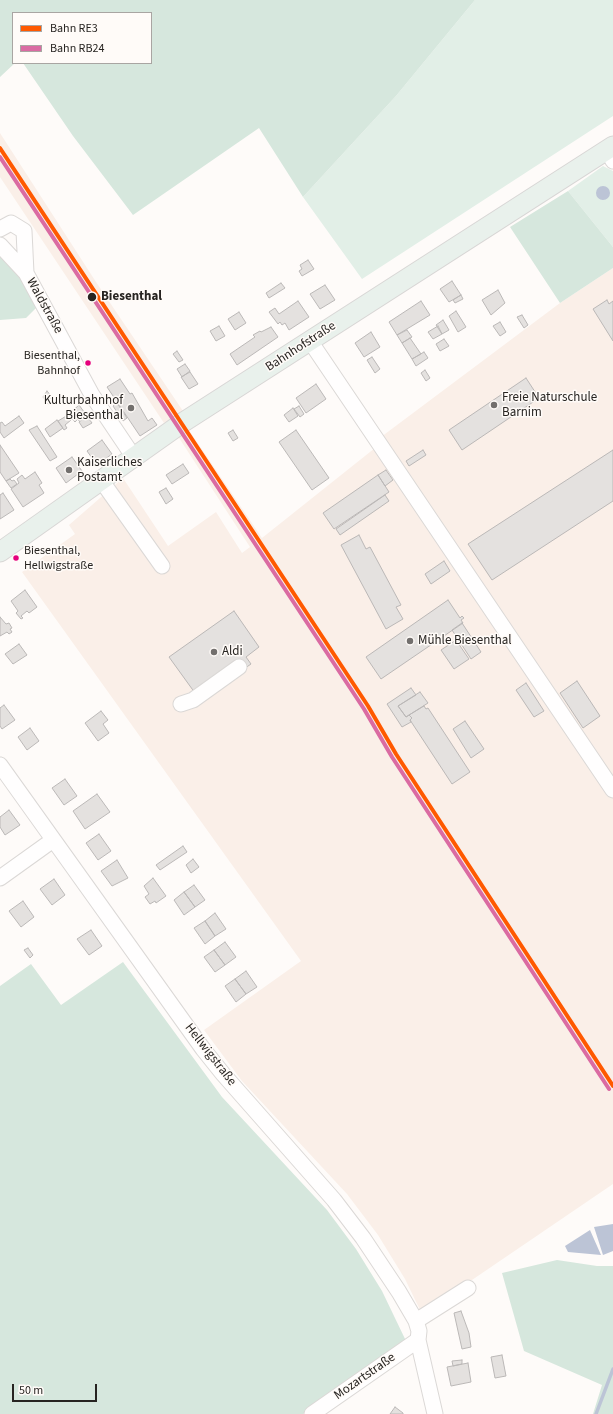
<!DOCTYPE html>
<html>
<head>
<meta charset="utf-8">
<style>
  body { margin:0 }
  #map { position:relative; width:613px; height:1414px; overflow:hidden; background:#fefbf9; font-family:"Source Sans 3",sans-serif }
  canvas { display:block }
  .legend { position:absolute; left:12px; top:12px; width:140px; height:52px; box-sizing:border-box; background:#fffbf8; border:1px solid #a9a5a2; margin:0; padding:5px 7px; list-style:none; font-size:12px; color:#272421 }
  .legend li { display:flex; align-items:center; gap:8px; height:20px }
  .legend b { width:20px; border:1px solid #a9a5a2 }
  .scale { position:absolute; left:12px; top:1384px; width:85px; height:18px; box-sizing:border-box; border:2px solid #272421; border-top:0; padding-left:5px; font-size:12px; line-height:14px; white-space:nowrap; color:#272421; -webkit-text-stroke:3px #fffbf8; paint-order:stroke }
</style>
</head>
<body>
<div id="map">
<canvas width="613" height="1414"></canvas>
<ul class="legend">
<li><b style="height:5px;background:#ff5900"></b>Bahn RE3</li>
<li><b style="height:5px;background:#da6ba2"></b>Bahn RB24</li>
</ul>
<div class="scale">50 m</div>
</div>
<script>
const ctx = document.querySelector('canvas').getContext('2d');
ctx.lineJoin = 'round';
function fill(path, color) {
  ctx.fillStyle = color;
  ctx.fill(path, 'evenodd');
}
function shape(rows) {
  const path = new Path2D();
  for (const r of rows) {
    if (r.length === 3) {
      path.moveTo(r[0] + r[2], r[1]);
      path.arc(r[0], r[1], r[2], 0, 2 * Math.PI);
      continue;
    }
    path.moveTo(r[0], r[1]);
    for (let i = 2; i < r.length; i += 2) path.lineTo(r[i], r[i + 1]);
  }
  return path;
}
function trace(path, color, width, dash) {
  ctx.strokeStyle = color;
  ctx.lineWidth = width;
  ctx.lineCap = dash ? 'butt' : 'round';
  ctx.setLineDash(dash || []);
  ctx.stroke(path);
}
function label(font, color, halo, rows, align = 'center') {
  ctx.font = font + ' "Source Sans 3",sans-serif';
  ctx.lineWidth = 3;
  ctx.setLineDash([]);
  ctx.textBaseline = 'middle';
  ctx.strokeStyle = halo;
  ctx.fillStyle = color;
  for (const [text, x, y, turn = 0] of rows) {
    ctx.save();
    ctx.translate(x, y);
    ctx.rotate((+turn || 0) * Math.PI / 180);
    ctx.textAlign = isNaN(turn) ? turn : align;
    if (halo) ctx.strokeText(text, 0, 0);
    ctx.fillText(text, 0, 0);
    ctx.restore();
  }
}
const built = shape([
  [0,133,96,282,183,411,178,414,262,538,375,448,381,437,560,303,613,268,613,1184,422,1314,405,1279,378,1235,347,1194,242,1081,204,1030,301,961,22,572,75,534,69,525,123,478,168,546,216,512,242,553,250,547,168,421,164,423,0,177]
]);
const green = shape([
  [475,0,613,0,613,116,362,279,303,197,396,96],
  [603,166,613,171,613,247,568,191]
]);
const forest = shape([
  [0,0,475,0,396,96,303,197,259,128,133,215,73,136,23,63,151,63,151,13,13,13,13,63,15,63,0,77],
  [568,191,613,247,613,268,560,303,510,227],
  [0,253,19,276,39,305,26,318,0,320],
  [123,962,222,1097,327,1210,356,1249,382,1291,406,1341,303,1414,0,1414,0,986,31,964,61,1005],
  [557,1260,597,1266,613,1266,613,1414,593,1414,602,1385,524,1351,502,1273]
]);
const water = shape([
  [603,193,7],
  [613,1224,613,1251,603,1255,594,1227],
  [590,1230,601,1255,568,1252,565,1246]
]);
const stream = shape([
  [596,1414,613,1369]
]);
const building = shape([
  [308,260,314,269,302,276,299,271,302,269,300,265,308,260],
  [452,281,461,295,449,302,440,289,452,281],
  [281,283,285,288,269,298,266,293,281,283],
  [325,285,335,300,320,309,310,294,325,285],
  [498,290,505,303,491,315,482,300,498,290],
  [461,295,463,299,455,303,453,300,461,295],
  [607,300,609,304,613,301,613,341,593,309,607,300],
  [298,301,309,317,289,330,285,323,282,325,280,322,278,324,269,312,275,308,279,314,298,301],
  [421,301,430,315,397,335,389,322,421,301],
  [456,311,466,327,458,332,449,316,456,311],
  [239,312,246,323,235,330,228,319,239,312],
  [522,315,528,325,524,328,517,317,522,315],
  [443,320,449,330,442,334,436,325,443,320],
  [500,322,506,332,500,336,493,326,500,322],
  [219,326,225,336,216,341,210,331,219,326],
  [438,326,442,334,433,339,428,332,438,326],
  [271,327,278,337,237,365,230,354,255,337,253,335,260,331,261,332,271,327],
  [407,330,412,337,402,343,397,335,407,330],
  [371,332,380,347,364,357,355,343,371,332],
  [410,338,421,354,412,359,402,343,410,338],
  [444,339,449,346,440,351,436,344,444,339],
  [177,351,183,360,179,362,173,354,177,351],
  [424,352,428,358,416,366,412,359,424,352],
  [372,357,380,369,375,373,367,360,372,357],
  [185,364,190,371,182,377,177,369,185,364],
  [425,370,430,378,426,381,421,373,425,370],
  [190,372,198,384,189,389,181,377,190,372],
  [526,378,539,398,462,450,449,430,526,378],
  [120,379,130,394,132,393,148,421,152,418,157,425,140,436,107,387,120,379],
  [316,384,326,399,306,413,296,398,316,384],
  [47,391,52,397,48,400,50,403,48,404,43,397,47,391],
  [117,403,127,418,123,421,113,406,117,403],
  [79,405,87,416,79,421,78,419,75,422,68,415,79,405],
  [299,406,304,414,300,417,294,409,299,406],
  [293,408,298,416,289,422,284,415,293,408],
  [68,415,71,420,65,425,67,428,64,430,58,421,68,415],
  [19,416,24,423,4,438,0,432,0,423,2,422,5,426,19,416],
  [87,416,92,423,83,428,79,422,87,416],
  [57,420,63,428,50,437,45,429,57,420],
  [37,426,57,457,50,461,29,430,37,426],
  [233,430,238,438,233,441,228,433,233,430],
  [296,430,329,478,312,490,279,442,296,430],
  [102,440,112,454,97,465,87,451,102,440],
  [0,445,19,473,6,481,0,472,0,445],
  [423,450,426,455,409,466,406,461,423,450],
  [613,450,613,501,492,580,468,544,613,450],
  [72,457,82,471,66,483,56,468,72,457],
  [183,464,189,473,172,484,166,475,183,464],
  [386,470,393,480,385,486,378,475,386,470],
  [35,472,42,483,39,485,44,493,23,507,11,489,19,483,17,479,22,475,25,479,35,472],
  [378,475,389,492,334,529,323,513,378,475],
  [10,479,12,481,14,480,17,484,11,488,6,481,10,479],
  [166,488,173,499,166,504,159,492,166,488],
  [3,493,14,510,0,519,0,495,3,493],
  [385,495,389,501,340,535,336,529,385,495],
  [359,535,366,549,370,547,401,605,396,607,403,619,386,629,341,545,359,535],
  [444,561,450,571,431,584,425,574,444,561],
  [25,590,37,607,29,613,27,611,21,616,23,618,21,619,16,613,18,611,11,601,25,590],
  [448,600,460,618,462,616,464,618,461,620,463,623,381,679,366,657,448,600],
  [234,611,259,647,246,657,251,664,241,671,195,693,169,657,234,611],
  [0,617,6,624,9,623,12,628,10,629,12,632,9,634,7,632,0,636,0,617],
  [462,623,481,652,471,659,452,630,462,623],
  [456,640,469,659,454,669,441,650,456,640],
  [19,644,27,655,13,664,5,654,19,644],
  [577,681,600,716,583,728,560,693,577,681],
  [526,683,544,711,534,717,516,690,526,683],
  [411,688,416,695,398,706,406,717,409,715,412,718,410,720,411,722,402,727,387,704,411,688],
  [420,692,428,703,406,717,398,706,420,692],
  [4,705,15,720,2,729,0,726,0,708,4,705],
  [424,706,426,709,428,708,470,772,452,784,410,720,412,718,409,715,424,706],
  [101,711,108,720,103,724,109,733,98,741,85,723,101,711],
  [465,721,484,749,471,758,453,729,465,721],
  [30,728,39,741,27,750,18,737,30,728],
  [65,779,77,796,64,805,52,788,65,779],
  [97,794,110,812,85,829,73,811,97,794],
  [9,810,20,825,5,835,0,827,0,817,9,810],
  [99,834,111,851,98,860,86,843,99,834],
  [183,846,187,852,160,870,156,865,183,846],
  [193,859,199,867,191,873,186,865,193,859],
  [117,860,128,878,112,886,101,871,117,860],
  [153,878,166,896,156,903,155,901,150,904,145,897,149,894,144,886,153,878],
  [54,879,65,895,52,905,40,889,54,879],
  [194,885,205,900,195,907,184,892,194,885],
  [184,892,195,907,184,915,174,900,184,892],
  [23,901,34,917,21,927,9,911,23,901],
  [215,913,226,929,215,936,205,921,215,913],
  [205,921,215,936,205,944,194,928,205,921],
  [91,930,102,946,89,955,77,939,91,930],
  [225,942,236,957,225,965,214,950,225,942],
  [28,948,33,955,30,958,24,950,28,948],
  [214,950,225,965,215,972,204,957,214,950],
  [246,971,257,987,246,994,235,979,246,971],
  [235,979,246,994,236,1002,225,986,235,979],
  [461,1311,469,1333,471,1347,462,1349,454,1313,461,1311],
  [502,1355,506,1376,495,1378,491,1357,502,1355],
  [462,1360,462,1364,453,1366,452,1361,462,1360],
  [468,1363,471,1382,451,1386,447,1367,468,1363],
  [395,1407,403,1413,403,1414,390,1414,395,1407]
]);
const minor = shape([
  [607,150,613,161],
  [0,229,11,223,24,231,26,273],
  [0,245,26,273,92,395,133,456],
  [310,341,613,790],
  [101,480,162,566],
  [181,704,193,700,239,667],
  [0,765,203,1049,223,1074,334,1200,363,1238,399,1292,416,1321,419,1331,418,1340,435,1414],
  [0,878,53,840],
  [416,1321,468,1288],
  [312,1414,418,1340]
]);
const major = shape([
  [0,552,182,423,613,146]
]);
const rail1 = shape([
  [0,148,368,706,396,754,613,1086]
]);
const rail2 = shape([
  [0,157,364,709,392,757,609,1089]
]);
const markers = [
  [92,297,5,"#272421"],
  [88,363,3.5,"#e5007d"],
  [494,405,4,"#726f6d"],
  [131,408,4,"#726f6d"],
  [69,470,4,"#726f6d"],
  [16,558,3.5,"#e5007d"],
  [410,641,4,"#726f6d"],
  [214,652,4,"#726f6d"]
];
const busNames = [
  ["Biesenthal,",80,356],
  ["Bahnhof",80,371],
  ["Biesenthal,",24,551,"left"],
  ["Hellwigstraße",24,566,"left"]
];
const stopNames = [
  ["Biesenthal",101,297]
];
const streetNames = [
  ["Waldstraße",44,306,61],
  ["Bahnhofstraße",301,347,-33],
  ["Hellwigstraße",210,1055,52],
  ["Mozartstraße",365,1377,-35]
];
const poiNames = [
  ["Freie Naturschule",502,398],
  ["Barnim",502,413],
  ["Kulturbahnhof",123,401,"right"],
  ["Biesenthal",123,416,"right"],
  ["Kaiserliches",77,463],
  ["Postamt",77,478],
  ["Mühle Biesenthal",418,641],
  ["Aldi",222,652]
];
fill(built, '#faefe8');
fill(green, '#e2efe7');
fill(forest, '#d6e7dd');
fill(water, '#bcc4d6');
trace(stream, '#bcc4d6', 3.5);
fill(building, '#e4e1df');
trace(building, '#bbb8b7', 1);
trace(minor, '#dbd8d6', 17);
trace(major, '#d8d6d5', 21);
trace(minor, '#fffefe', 15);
trace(major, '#e9f1ec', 19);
trace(rail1, '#ff5900', 4);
trace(rail2, '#da6ba2', 4);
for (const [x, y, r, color] of markers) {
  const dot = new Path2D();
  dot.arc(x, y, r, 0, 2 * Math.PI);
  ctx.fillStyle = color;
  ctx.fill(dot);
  trace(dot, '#fffbf8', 1.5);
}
label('12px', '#272421', '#fffbf8', busNames, 'right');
label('bold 13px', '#272421', '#fffbf8', stopNames, 'left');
label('13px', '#272421', '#fffbf8', streetNames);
label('13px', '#272421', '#fffbf8', poiNames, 'left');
</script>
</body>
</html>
